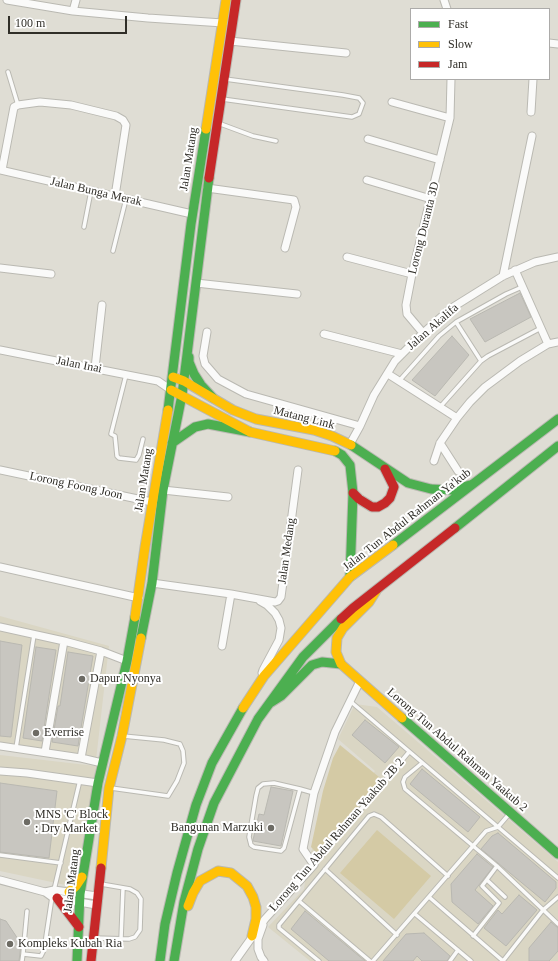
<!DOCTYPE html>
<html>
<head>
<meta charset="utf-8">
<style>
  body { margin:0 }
  #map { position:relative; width:558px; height:961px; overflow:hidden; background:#dfddd4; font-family:"Times New Roman",serif }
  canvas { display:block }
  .legend { position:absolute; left:410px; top:8px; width:140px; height:72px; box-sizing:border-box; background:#fff; border:1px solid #acaba9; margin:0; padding:5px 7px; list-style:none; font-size:12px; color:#302e28 }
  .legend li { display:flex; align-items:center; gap:8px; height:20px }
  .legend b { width:20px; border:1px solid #acaba9 }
  .scale { position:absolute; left:8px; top:16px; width:119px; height:18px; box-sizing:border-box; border:2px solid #302e28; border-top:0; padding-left:5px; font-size:12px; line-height:14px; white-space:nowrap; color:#302e28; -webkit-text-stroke:3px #fff; paint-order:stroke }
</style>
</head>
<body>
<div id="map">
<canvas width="558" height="961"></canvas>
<ul class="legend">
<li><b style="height:5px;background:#4caf50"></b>Fast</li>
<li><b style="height:5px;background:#ffc107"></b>Slow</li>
<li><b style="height:5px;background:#c62828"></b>Jam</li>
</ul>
<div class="scale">100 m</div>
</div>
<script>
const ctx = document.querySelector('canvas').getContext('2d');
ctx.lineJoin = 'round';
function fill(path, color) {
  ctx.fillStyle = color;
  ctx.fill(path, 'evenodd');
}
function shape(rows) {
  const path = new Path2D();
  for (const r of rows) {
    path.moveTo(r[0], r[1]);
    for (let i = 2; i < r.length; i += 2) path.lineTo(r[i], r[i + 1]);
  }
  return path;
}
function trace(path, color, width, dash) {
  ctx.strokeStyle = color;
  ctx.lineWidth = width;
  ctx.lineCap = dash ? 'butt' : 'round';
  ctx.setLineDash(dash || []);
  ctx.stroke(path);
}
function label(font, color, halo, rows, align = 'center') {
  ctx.font = font + ' "Times New Roman",serif';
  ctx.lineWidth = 4;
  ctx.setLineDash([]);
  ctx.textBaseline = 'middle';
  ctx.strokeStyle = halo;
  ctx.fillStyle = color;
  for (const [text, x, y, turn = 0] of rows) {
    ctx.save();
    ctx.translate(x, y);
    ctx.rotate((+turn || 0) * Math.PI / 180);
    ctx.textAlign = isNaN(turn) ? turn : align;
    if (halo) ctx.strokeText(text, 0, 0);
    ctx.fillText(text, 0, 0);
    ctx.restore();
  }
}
const built = shape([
  [0,616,109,646,96,760,0,744],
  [355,704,377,707,558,862,558,961,310,961,268,927,304,889,309,856,314,845,375,771,338,739],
  [0,755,96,766,75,887,0,871]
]);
const green = shape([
  [340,745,379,777,379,781,318,854,311,847,323,791,333,758],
  [377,830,431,876,394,919,340,873]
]);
const building = shape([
  [520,293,531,317,485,342,470,319,520,293],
  [452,336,469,355,435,396,412,380,452,336],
  [0,641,22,645,11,737,0,736,0,641],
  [36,647,56,650,42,741,23,738,36,647],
  [68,652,93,656,78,746,52,742,58,706,60,706,68,652],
  [365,720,399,747,385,763,352,735,365,720],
  [422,769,480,817,468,832,410,784,422,769],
  [0,783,57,791,49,858,0,852,0,783],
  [271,787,293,791,281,846,253,841,253,840,259,814,264,815,271,787],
  [498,833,556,882,556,888,545,902,481,849,492,836,498,833],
  [477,854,493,867,475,890,493,906,478,924,452,902,451,884,477,854],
  [519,895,537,910,506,946,484,928,498,910,502,914,519,895],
  [305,911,365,961,329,961,291,929,305,911],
  [0,919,6,921,18,939,21,945,19,961,0,961,0,919],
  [551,922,558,928,558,951,549,961,529,961,529,948,551,922],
  [424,933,450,956,447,961,422,961,417,956,413,961,383,961,406,934,424,933]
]);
const lane = shape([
  [8,72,18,105],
  [222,99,352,117,359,114,363,103,359,98,343,95,225,79],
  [218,123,253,136,276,141],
  [84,227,91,191],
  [113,251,126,199],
  [456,322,481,361],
  [126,375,111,434,115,436,117,456,119,458,136,460,139,455,143,439],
  [399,381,439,336,456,322,506,294,522,287],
  [440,407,481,361,488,356,541,328],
  [350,701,558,878],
  [16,748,34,635],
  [422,763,405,777,403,782,405,789,497,866,558,924],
  [111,788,168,796,177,781,184,763,183,751,180,744,164,740,123,736],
  [300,789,284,848,281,851,254,847,251,845,249,837,256,796,258,788,263,784,274,783,300,789,314,793],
  [0,855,61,863],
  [314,865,409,752],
  [325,869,397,935],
  [487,880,505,897],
  [54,890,80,780],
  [429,897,503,961],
  [299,901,370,961],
  [27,911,23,954,41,956,44,950,52,897],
  [415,914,471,961],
  [473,936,499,903,482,886,497,866],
  [94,938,129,939,135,937,140,930,141,899,137,893,130,889,101,884],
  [121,939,123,888],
  [22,961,23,954],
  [319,961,279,928,279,925,369,816,374,814,381,817,448,876],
  [373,961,486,831,498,827,510,813],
  [450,961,458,950],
  [503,961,543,910,558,897]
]);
const street = shape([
  [7,0,73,11,148,18,223,23],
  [444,0,447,9],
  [73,11,76,0],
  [230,41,346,53],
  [549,43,558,44],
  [392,102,450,118],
  [531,112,533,79],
  [368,139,440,160],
  [0,170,192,214],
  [2,170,14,107,18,105,40,102,71,105,116,116,123,120,126,125,115,196],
  [367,180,431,199],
  [207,188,294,200,296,207,285,248],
  [347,257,412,274],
  [0,268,51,274],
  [515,270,548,344],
  [503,276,532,136],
  [196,283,297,294],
  [207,332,203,356,205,364,218,379,246,394,360,426],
  [423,333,407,314,406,305,412,274,450,118,451,79],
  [324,334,402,354],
  [0,350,158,381,171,390],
  [95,368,102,305],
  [388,374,457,418],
  [440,443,458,471],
  [350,444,360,426,374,395,395,361,423,333,450,309,503,276,535,262,558,257],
  [434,461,440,443,457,418,470,402,485,387,520,361,548,344,558,342],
  [0,470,152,502],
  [163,490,228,497],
  [0,567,139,598],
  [152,583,231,594,275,602,278,601,281,597,298,470],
  [260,601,267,605,275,613,279,620,281,628,279,640,263,670,262,673,264,676],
  [0,627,64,641,101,651,127,661],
  [222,646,231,594],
  [0,746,81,758,102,763],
  [45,752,64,641],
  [81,758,101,651],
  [0,771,27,773,98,783],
  [0,880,45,892,54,890,97,896],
  [45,892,52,897,96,905],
  [263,925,258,939,258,949,261,957,264,961],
  [235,961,265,919,314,865,303,849,314,793,335,732,360,681]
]);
const fast = shape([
  [189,357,189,362,194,374,201,385,213,398],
  [168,410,191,224,206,129],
  [172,443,195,427,208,424,250,432],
  [351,445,408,483,431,489,452,490,470,485],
  [335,451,342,455,350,465,353,493,350,577],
  [455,528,558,446],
  [393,545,558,419],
  [141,638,152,583,163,490,182,395,209,178],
  [270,703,281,696,312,665,322,662,341,664],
  [402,718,558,854],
  [77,961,80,894,98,783,127,661,135,617],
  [160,961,165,924,177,873,196,805,212,763,243,708],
  [174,961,184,902,198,849,214,803,258,719,303,657,341,619]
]);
const slow = shape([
  [206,129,226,0],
  [173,377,184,381,233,410,256,419,314,430,332,436,351,445],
  [171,390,250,432,335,451],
  [376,591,369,602,343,628,337,638,336,652,341,664,402,718],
  [135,617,145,547,168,410],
  [243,708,264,676,350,577,393,545],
  [101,868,109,788,122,736,141,638],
  [69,892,76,886,82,877],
  [188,906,193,893,200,881,218,871,231,873,247,886,253,897,256,907,256,919,252,936]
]);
const jam = shape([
  [209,178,236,0],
  [353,493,359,499,372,507,378,507,385,503,390,498,394,487,385,469],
  [341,619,353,608,455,528],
  [57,898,79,927],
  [91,961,101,868]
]);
const markers = [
  [82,679,4,"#6d6b64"],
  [36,733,4,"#6d6b64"],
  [27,822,4,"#6d6b64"],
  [271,828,4,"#6d6b64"],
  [10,944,4,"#6d6b64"]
];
const streetNames = [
  ["Jalan Matang",189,159,-81],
  ["Jalan Bunga Merak",96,192,13],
  ["Lorong Duranta 3D",424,228,-76],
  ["Jalan Akalifa",433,327,-41],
  ["Jalan Inai",79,365,11],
  ["Matang Link",304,418,14],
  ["Jalan Matang",144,480,-81],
  ["Lorong Foong Joon",76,486,12],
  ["Jalan Tun Abdul Rahman Ya'kub",407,520,-38],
  ["Jalan Medang",287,551,-82],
  ["Lorong Tun Abdul Rahman Yaakub 2",457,750,41],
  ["Lorong Tun Abdul Rahman Yaakub 2B 2",337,835,-49],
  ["Jalan Matang",72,881,-83]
];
const poiNames = [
  ["Dapur Nyonya",90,679],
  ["Everrise",44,733],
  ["MNS 'C' Block",35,815],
  [": Dry Market",35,829],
  ["Bangunan Marzuki",263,828,"right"],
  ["Kompleks Kubah Ria",18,944]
];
fill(built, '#dad6c4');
fill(green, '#d4caa5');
fill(building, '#c8c6c0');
trace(building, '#b9b8b1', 1);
trace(lane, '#bab9b2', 5.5);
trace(street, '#bab9b2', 9);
trace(fast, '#bab9b2', 11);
trace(slow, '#bab9b2', 11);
trace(jam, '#bab9b2', 11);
trace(lane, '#fafaf9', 3.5);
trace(street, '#fafaf9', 7);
trace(fast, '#4caf50', 9);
trace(slow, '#ffc107', 9);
trace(jam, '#c62828', 9);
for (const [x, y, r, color] of markers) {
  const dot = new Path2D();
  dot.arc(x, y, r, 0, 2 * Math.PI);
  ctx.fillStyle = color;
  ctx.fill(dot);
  trace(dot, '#fff', 1.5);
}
label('12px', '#302e28', '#fff', streetNames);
label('12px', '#302e28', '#fff', poiNames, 'left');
</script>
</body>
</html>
